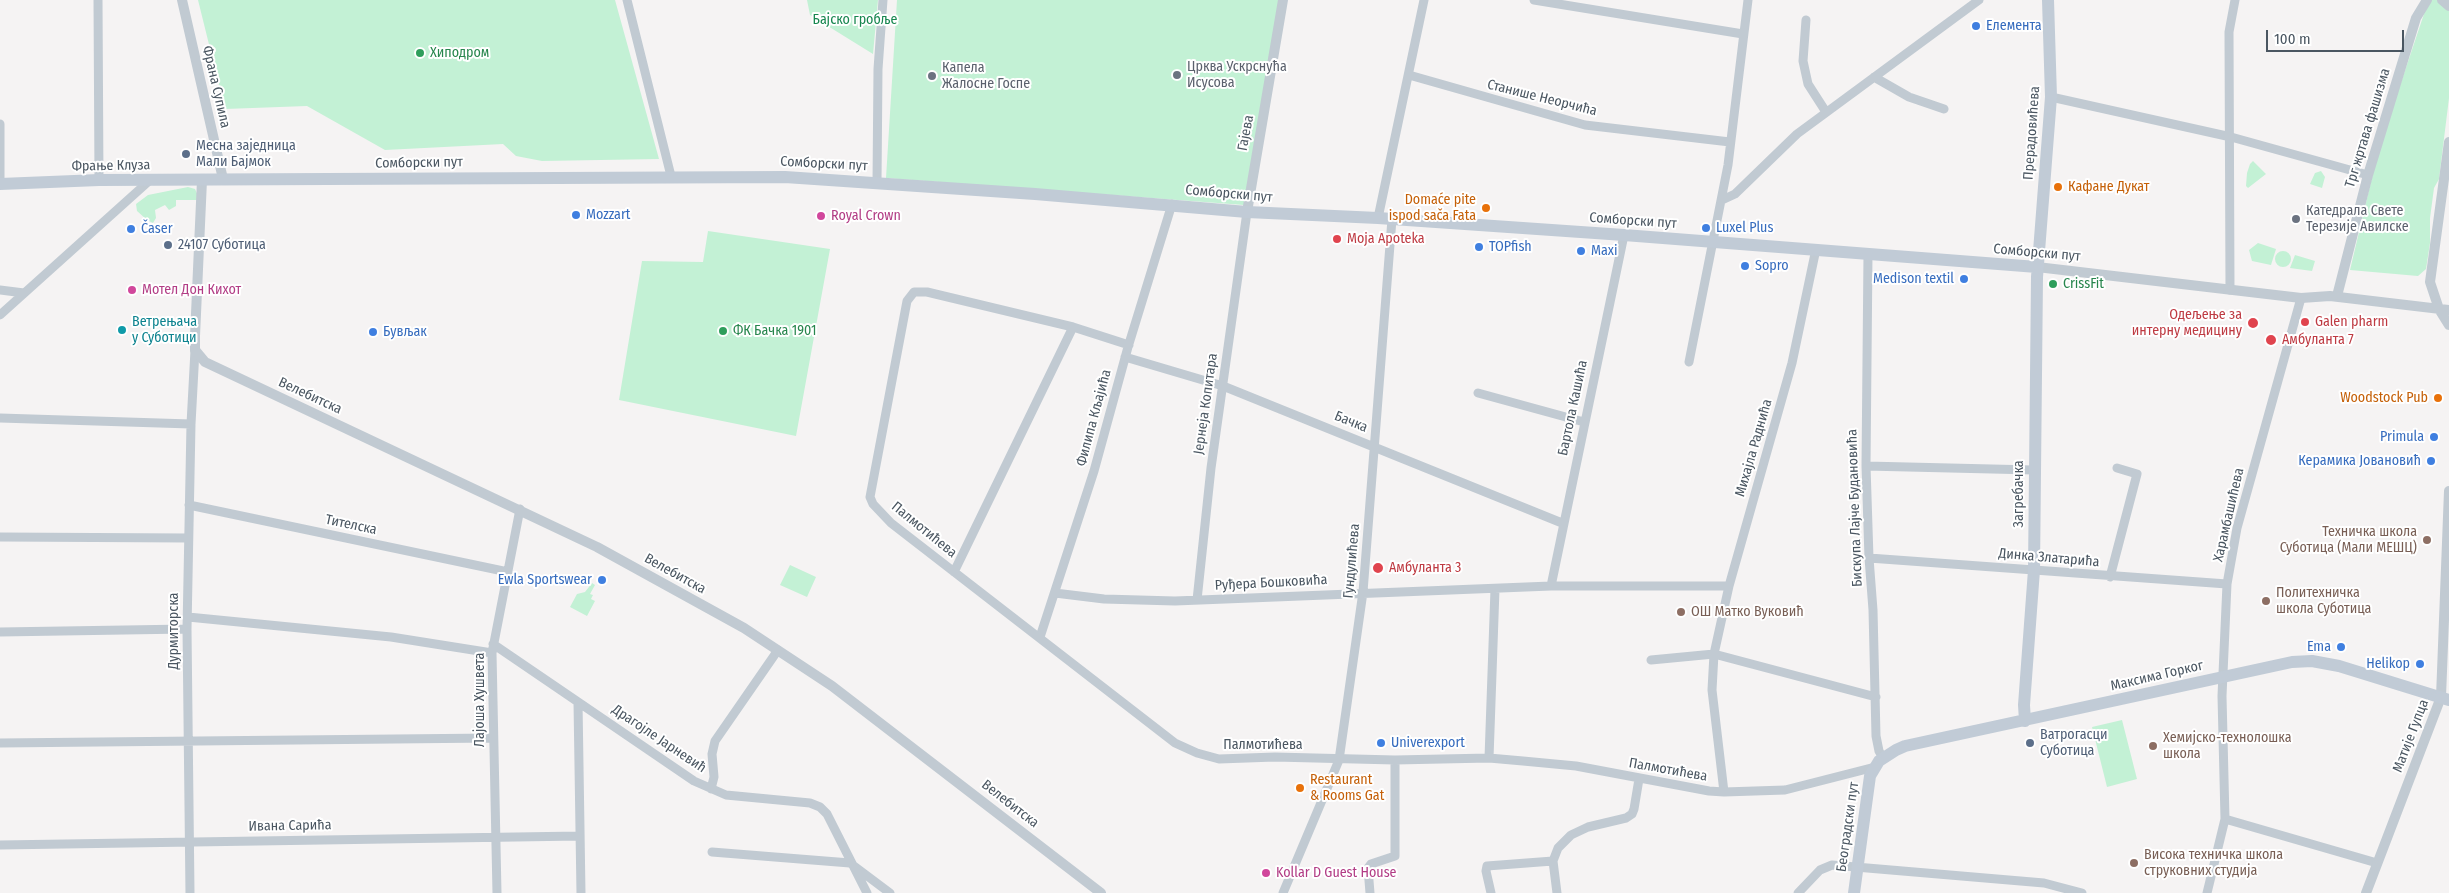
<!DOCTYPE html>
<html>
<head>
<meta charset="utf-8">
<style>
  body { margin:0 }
  #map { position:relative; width:2449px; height:893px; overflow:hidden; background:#f5f3f3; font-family:"Fira Sans Condensed",sans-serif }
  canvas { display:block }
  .scale { position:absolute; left:2266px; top:30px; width:138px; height:22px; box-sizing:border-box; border:2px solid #4a5661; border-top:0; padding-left:6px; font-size:15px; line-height:18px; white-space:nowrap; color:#4a5661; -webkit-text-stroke:4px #fff; paint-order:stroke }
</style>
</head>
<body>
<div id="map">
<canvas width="2449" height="893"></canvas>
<div class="scale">100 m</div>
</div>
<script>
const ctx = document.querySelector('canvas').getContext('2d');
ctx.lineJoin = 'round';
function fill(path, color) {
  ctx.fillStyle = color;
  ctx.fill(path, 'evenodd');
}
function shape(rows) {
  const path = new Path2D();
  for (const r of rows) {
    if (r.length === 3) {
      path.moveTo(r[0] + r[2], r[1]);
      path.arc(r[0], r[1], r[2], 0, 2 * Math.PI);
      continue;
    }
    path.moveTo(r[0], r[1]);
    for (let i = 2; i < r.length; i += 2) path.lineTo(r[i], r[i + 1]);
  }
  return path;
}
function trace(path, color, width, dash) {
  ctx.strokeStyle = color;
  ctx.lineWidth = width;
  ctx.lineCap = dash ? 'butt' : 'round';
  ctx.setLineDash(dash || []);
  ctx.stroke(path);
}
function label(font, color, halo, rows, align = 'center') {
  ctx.font = font + ' "Fira Sans Condensed",sans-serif';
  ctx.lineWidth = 4;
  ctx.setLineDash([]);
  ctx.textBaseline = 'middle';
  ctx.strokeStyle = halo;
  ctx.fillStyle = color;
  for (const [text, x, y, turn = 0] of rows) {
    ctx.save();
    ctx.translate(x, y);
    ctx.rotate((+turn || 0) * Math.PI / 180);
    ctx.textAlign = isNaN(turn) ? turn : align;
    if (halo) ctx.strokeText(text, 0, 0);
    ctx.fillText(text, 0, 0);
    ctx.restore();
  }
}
const green = shape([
  [198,0,615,0,659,159,542,161,516,156,503,144,385,150,307,106,225,109],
  [807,0,878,0,873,54,810,15],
  [897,0,1280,0,1244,205,886,178],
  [2431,0,2440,0,2449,9,2449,98,2439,179,2434,188,2430,218,2430,243,2426,269,2418,276,2350,270,2379,148,2426,8],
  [2253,161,2266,174,2248,188,2246,186,2247,173,2250,164],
  [2321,171,2325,177,2322,188,2310,184,2315,173],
  [188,187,195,189,200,200,176,200,176,206,169,210,165,205,155,210,156,218,153,223,147,220,137,211,136,204,148,195],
  [708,231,830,249,796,436,619,400,642,261,703,262],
  [2258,243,2276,249,2271,265,2252,261,2249,250],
  [2283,259,8],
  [2295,255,2315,261,2312,271,2290,268],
  [790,565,816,577,807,597,780,585],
  [592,583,595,585,590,594,593,595,591,599,595,601,587,616,570,607,577,594,585,592],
  [2122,720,2137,779,2107,787,2092,727]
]);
const minor = shape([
  [98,0,99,180],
  [627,0,671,176],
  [1534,0,1743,34],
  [1806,20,1803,61,1808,84,1826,112],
  [1409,75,1585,125,1730,142],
  [1874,77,1909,97,1944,109],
  [2051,97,2231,137,2368,175],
  [0,124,0,184],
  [877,182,878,69,883,0],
  [1722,200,1735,194,1797,134,1979,0],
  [1378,218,1424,0],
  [1868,254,1866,466,1869,558,1873,610,1876,736,1879,751,1883,758],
  [0,290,24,293],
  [2230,290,2229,32,2235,0],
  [0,315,149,181],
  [1129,345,1073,327,927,292,914,292,907,301,870,497,873,504,891,523,1175,743,1197,753,1219,759,1275,757,1395,760,1489,758,1523,761,1576,766,1709,791,1724,792,1785,790,1875,767],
  [1125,357,1223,386,1562,523],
  [1689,362,1728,165,1748,0],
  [1478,393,1584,422],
  [0,418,191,424],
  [1866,466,2034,470],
  [189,505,508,572],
  [0,537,188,538],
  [1869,558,2227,584],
  [954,572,1073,327],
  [2110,577,2137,474,2117,468],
  [1551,586,1624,235],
  [1055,593,1104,599,1175,601,1551,586,1729,586],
  [1197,600,1211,468,1247,212],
  [188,617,391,637,492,653],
  [0,632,187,629],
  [1040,637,1094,471,1128,347,1172,204],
  [493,644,694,781,726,795,810,803,820,807,827,814,867,893],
  [1651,660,1714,654,1876,697],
  [578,702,581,893],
  [0,743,493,738],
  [1489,758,1495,589],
  [711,789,714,777,712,754,715,741,778,650],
  [1724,792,1712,690,1714,654,1729,586,1792,363,1816,249],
  [2225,819,2377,863],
  [0,845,580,836],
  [712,852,850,863,890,893],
  [190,893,187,629,191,424,195,350],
  [497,893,492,653,520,509],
  [1283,893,1339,760,1363,592,1392,219],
  [1370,893,1368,868,1371,864,1395,856,1395,760],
  [1491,893,1486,871,1487,866,1553,861],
  [1557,893,1553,861,1558,848,1571,835,1588,827,1626,818,1632,814,1634,809,1639,779],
  [1798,893,1820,870,1832,865,2044,883,2082,893],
  [2207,893,2225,819,2222,696,2227,584,2237,528,2301,298]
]);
const tertiary = shape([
  [182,0,223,179],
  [2442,0,2449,6],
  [2449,142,2430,282,2439,309,2449,325],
  [202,180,195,336,195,350,205,362,597,547,744,628,832,686,1101,893],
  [1247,212,1283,0],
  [2037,267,2301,298,2330,296,2449,310],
  [2337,296,2368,175,2416,18,2427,0],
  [2366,893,2441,697,2449,491]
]);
const secondary = shape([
  [0,184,99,180,785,177,1035,194,1247,212,1378,218,1624,235,2037,267],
  [2025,721,2024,705,2034,570,2037,277,2051,97,2048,0],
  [1854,893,1870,776,1879,761,1896,750,1905,746,2292,662,2312,661,2339,666,2449,700]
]);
const markers = [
  [1976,26,5,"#3f7fe0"],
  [420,53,5,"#2e9e5b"],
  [1177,75,5,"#6b7280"],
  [932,76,5,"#6b7280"],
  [186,154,5,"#5c6f8a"],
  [2058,187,5,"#e8710a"],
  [1486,208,5,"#e8710a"],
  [576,215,5,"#3f7fe0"],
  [821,216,5,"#d1479c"],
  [2296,219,5,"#6b7280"],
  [1706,228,5,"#3f7fe0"],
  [131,229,5,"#3f7fe0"],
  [1337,239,5,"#e0444e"],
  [168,245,5,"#5c6f8a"],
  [1479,247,5,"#3f7fe0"],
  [1581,251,5,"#3f7fe0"],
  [1745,266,5,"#3f7fe0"],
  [1964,279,5,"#3f7fe0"],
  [2053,284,5,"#2e9e5b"],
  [132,290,5,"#d1479c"],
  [2305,322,5,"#e0444e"],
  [2253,323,6,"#e0444e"],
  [122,330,5,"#0f9aa8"],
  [723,331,5,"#2e9e5b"],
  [373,332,5,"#3f7fe0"],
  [2271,340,6,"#e0444e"],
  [2438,398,5,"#e8710a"],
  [2434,437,5,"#3f7fe0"],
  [2431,461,5,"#3f7fe0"],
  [2427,540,5,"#8d6e63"],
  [1378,568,6,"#e0444e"],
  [602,580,5,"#3f7fe0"],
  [2266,601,5,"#8d6e63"],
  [1681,612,5,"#8d6e63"],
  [2341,647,5,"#3f7fe0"],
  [2420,664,5,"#3f7fe0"],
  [1381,743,5,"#3f7fe0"],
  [2030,743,5,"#5c6f8a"],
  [2153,746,5,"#8d6e63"],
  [1300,788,5,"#e8710a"],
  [2134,863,5,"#8d6e63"],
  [1266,873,5,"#d1479c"]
];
const parkNames = [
  ["Бајско гробље",855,20]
];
const shopNames = [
  ["Елемента",1986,26],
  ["Mozzart",586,215],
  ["Luxel Plus",1716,228],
  ["Časer",141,229],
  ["TOPfish",1489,247],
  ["Maxi",1591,251],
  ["Sopro",1755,266],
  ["Medison textil",1954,279,"right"],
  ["Бувљак",383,332],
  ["Primula",2424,437,"right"],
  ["Керамика Јовановић",2421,461,"right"],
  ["Ewla Sportswear",592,580,"right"],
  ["Ema",2331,647,"right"],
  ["Helikop",2410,664,"right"],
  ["Univerexport",1391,743]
];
const leisureNames = [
  ["Хиподром",430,53],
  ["CrissFit",2063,284],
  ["ФК Бачка 1901",733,331]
];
const worshipNames = [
  ["Црква Ускрснућа",1187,67],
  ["Исусова",1187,83],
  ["Капела",942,68],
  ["Жалосне Госпе",942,84],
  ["Катедрала Свете",2306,211],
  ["Терезије Авилске",2306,227]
];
const streetNames = [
  ["Франа Супила",216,87,77],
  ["Станише Неорчића",1542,98,14],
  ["Трг жртава фашизма",2368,128,-73],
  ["Гајева",1246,133,-79],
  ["Прерадовићева",2032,133,-86],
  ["Сомборски пут",419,163,-1],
  ["Сомборски пут",824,164,3],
  ["Фрање Клуза",111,166,-1],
  ["Сомборски пут",1229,194,5],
  ["Сомборски пут",1633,221,4],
  ["Сомборски пут",2037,253,5],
  ["Велебитска",310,396,25],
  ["Јернеја Копитара",1206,404,-82],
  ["Бартола Кашића",1573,408,-78],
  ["Филипа Кљајића",1094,418,-75],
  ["Бачка",1351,422,22],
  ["Михајла Раднића",1754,448,-74],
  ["Загребачка",2019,494,-90],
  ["Бискупа Лајче Будановића",1855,508,-92],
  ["Харамбашићева",2229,515,-77],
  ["Тителска",351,525,12],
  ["Палмотићева",924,530,39],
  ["Динка Златарића",2049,558,5],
  ["Гундулићева",1352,561,-85],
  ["Велебитска",675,574,29],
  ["Руђера Бошковића",1271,583,-3],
  ["Дурмиторска",174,631,-90],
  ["Максима Горког",2157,676,-13],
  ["Лајоша Хушвета",480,700,-90],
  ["Матије Гупца",2411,736,-69],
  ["Драгојле Јарневић",659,739,34],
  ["Палмотићева",1263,745],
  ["Палмотићева",1668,770,10],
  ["Велебитска",1010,804,38],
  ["Ивана Сарића",290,826,-1],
  ["Београдски пут",1848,827,-82]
];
const serviceNames = [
  ["Месна заједница",196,146],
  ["Мали Бајмок",196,162],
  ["24107 Суботица",178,245],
  ["Ватрогасци",2040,735],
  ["Суботица",2040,751]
];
const foodNames = [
  ["Кафане Дукат",2068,187],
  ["Domaće pite",1476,200,"right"],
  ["ispod sača Fata",1476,216,"right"],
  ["Woodstock Pub",2428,398,"right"],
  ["Restaurant",1310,780],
  ["& Rooms Gat",1310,796]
];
const hotelNames = [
  ["Royal Crown",831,216],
  ["Мотел Дон Кихот",142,290],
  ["Kollar D Guest House",1276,873]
];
const healthNames = [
  ["Moja Apoteka",1347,239],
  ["Одељење за",2242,315,"right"],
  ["интерну медицину",2242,331,"right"],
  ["Galen pharm",2315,322],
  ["Амбуланта 7",2282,340],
  ["Амбуланта 3",1389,568]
];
const cultureNames = [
  ["Ветрењача",132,322],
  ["у Суботици",132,338]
];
const educationNames = [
  ["Техничка школа",2417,532,"right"],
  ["Суботица (Мали МЕШЦ)",2417,548,"right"],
  ["Политехничка",2276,593],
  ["школа Суботица",2276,609],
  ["ОШ Матко Вуковић",1691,612],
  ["Хемијско-технолошка",2163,738],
  ["школа",2163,754],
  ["Висока техничка школа",2144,855],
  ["струковних студија",2144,871]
];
fill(green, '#c3f1d5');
trace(minor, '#c1cad2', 9);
trace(tertiary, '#c1cad2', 10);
trace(secondary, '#c1cbd6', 12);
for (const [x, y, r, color] of markers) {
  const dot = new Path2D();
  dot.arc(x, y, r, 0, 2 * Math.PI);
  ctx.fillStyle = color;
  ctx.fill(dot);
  trace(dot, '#fff', 2);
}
label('14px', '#17864f', '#fff', parkNames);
label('14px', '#366cbe', '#fff', shopNames, 'left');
label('14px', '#27864d', '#fff', leisureNames, 'left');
label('14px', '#5b616d', '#fff', worshipNames, 'left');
label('14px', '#4a5661', '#fff', streetNames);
label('14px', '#4e5e75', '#fff', serviceNames, 'left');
label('14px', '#c56008', '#fff', foodNames, 'left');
label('14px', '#b23c85', '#fff', hotelNames, 'left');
label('14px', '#be3a42', '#fff', healthNames, 'left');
label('14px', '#0d838f', '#fff', cultureNames, 'left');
label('14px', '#785e54', '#fff', educationNames, 'left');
</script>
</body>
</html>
